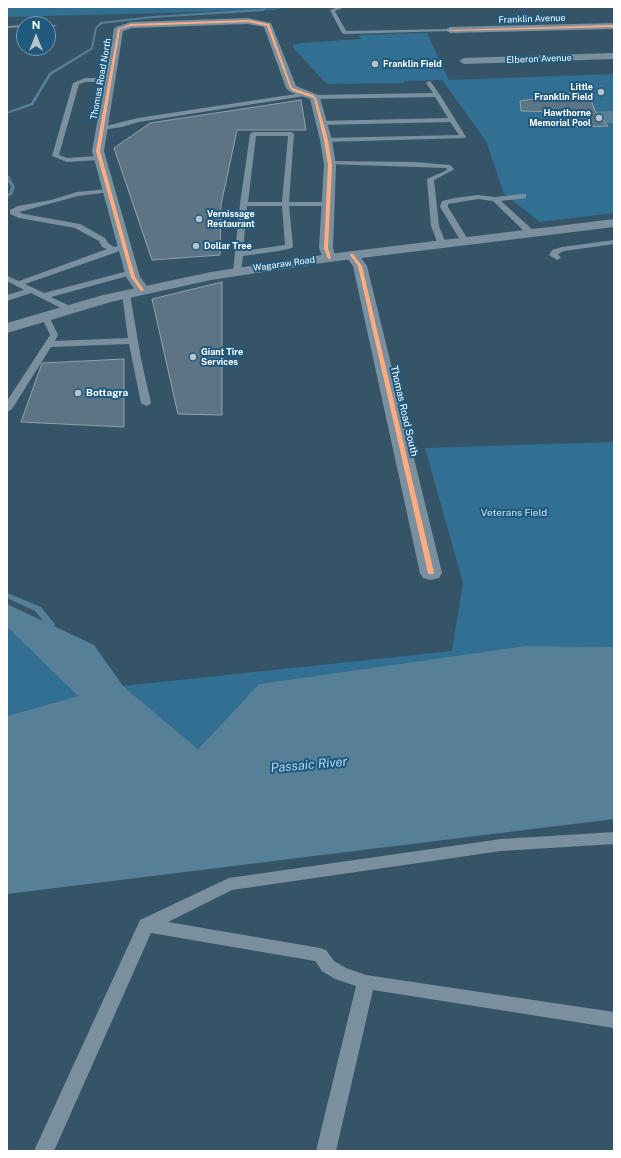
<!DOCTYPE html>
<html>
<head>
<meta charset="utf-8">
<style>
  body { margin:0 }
  #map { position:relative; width:621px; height:1158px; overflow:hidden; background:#365468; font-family:"Public Sans",sans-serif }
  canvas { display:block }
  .frame { position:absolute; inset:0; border:8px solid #fff; pointer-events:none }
  .north { position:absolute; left:16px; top:16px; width:40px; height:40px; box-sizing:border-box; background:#20597e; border:1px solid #799bb2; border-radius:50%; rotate:0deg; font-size:11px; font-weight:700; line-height:16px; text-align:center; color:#fff }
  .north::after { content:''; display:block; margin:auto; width:14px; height:18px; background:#b9c3ca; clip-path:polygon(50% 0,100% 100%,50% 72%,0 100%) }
</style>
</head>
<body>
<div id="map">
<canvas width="621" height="1158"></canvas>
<div class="frame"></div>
<div class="north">N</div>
</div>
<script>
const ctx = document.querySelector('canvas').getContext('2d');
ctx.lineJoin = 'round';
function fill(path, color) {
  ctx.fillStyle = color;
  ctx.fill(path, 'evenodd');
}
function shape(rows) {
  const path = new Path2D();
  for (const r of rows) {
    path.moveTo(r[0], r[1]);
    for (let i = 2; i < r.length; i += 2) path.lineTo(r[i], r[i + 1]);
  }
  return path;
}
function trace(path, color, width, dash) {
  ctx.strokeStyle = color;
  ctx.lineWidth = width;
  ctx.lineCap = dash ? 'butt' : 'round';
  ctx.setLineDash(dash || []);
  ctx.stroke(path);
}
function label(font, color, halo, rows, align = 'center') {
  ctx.font = font + ' "Public Sans",sans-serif';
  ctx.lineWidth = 4;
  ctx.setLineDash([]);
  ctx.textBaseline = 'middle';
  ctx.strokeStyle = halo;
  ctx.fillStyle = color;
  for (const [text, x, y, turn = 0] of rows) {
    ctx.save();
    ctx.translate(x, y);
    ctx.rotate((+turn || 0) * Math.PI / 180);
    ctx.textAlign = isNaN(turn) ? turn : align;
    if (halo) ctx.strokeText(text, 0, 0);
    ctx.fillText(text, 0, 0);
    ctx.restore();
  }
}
const green = shape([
  [7,7,287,7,274,10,7,17],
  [427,33,449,80,614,74,614,213,540,222,504,194,486,141,442,80,404,81,404,83,327,84,293,48,293,45,301,43,361,39,359,35],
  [614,442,614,647,525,646,259,684,198,749,123,686,452,651,463,583,425,448],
  [7,627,78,696,7,716]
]);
const water = shape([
  [614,111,614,123,591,124,579,112],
  [7,604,94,645,123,686,198,749,259,684,525,646,614,647,614,819,7,894,7,716,78,696,7,627]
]);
const stream = shape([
  [264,7,266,7,264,11,153,18,102,24,97,28,93,49,51,75,33,105,7,114,7,112,31,103,49,73,91,48,95,28,100,22,153,16,263,9,264,7],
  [7,175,9,176,15,187,12,195,7,197,7,194,9,193,11,187,7,180,7,175],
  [7,593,41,607,54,623,55,625,54,627,48,627,35,611,7,598,7,593]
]);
const building = shape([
  [577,92,585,100,591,100,596,113,608,126,577,127,563,112,521,111,520,101,577,92],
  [301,100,306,130,237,130,221,205,220,255,152,260,114,148,150,123,301,100],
  [222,282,222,415,178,414,152,299,222,282],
  [124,359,124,427,21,422,42,363,124,359]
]);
const lane = shape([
  [338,7,345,7,335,11,346,31,450,29,452,30,450,31,344,34,342,33,330,10,338,7],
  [24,25,24,27,7,28,7,26,24,25],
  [48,25,55,25,57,26,48,27,48,25],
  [85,78,110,78,113,80,110,82,86,82,79,84,59,155,67,158,99,156,102,158,99,160,67,162,52,156,73,83,85,78],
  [429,81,431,82,440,95,466,137,465,138,326,142,323,140,326,138,459,135,450,122,321,125,318,123,321,121,448,118,435,97,314,99,311,97,314,95,433,93,426,83,429,81],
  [309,92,311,93,311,95,139,122,122,127,101,130,98,128,138,118,309,92],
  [253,132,291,132,294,134,289,202,328,202,332,204,328,206,289,206,293,246,292,248,279,251,243,256,241,271,237,273,233,271,240,204,250,134,253,132],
  [256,136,288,136,282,202,248,202,256,136],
  [247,206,282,206,285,245,243,251,247,206],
  [329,161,415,162,450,165,454,169,453,170,434,180,439,226,446,244,445,246,442,246,438,244,431,226,427,179,445,171,447,169,446,168,327,164,326,163,329,161],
  [108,189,112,191,110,192,78,196,19,212,24,214,80,224,105,238,108,243,114,247,118,246,122,248,117,252,25,284,44,293,132,270,136,272,135,274,51,297,72,307,73,309,72,311,69,312,31,293,7,301,7,295,24,290,7,281,7,276,19,281,107,249,102,247,99,241,75,228,19,218,10,214,10,210,18,206,51,200,77,192,108,189],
  [523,194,526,194,526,198,501,201,534,231,534,235,528,235,493,201,478,199,448,204,448,207,469,241,468,243,462,243,440,207,442,201,455,198,478,195,495,197,523,194],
  [614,240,614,244,564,251,558,254,561,258,557,260,549,255,552,250,562,247,614,240],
  [126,291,130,294,141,359,151,403,149,405,146,406,141,403,129,344,51,347,12,409,7,412,7,401,50,335,41,316,42,314,48,314,58,335,55,341,128,338,122,294,126,291],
  [614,832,614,844,501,851,232,890,168,922,320,948,326,950,334,961,346,968,366,975,614,1012,614,1028,373,990,336,1151,316,1151,356,986,335,979,322,971,315,961,151,933,54,1151,34,1151,140,920,229,878,501,839,614,832]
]);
const street = shape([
  [248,18,271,23,296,86,316,94,320,98,332,140,336,165,333,248,336,258,334,261,329,262,324,261,319,248,324,165,320,140,310,99,290,92,286,88,264,27,248,24,132,28,123,31,104,151,140,277,150,290,147,293,142,295,137,293,126,277,92,151,114,29,116,27,131,22,248,18],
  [614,23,614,29,450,33,445,30,450,27,614,23],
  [614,53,614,59,464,64,459,61,464,58,614,53],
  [352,251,357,252,367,266,442,573,439,578,431,580,423,578,420,573,353,266,345,255,347,252,352,251]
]);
const primary = shape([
  [614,219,614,227,329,262,211,280,111,302,7,333,7,323,103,295,211,272,329,254,614,219]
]);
const cycleway = shape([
  [248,20,269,24,292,88,313,95,316,98,328,140,332,165,328,248,331,258,328,259,324,248,328,165,324,140,314,98,293,91,290,88,267,26,248,22,131,26,120,29,100,151,135,277,144,290,141,291,131,277,96,151,118,29,131,24,248,20],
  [614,25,614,27,450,31,449,30,614,25],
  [351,254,353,254,362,266,434,573,433,574,429,574,428,573,358,266,350,255,351,254]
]);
const markers = [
  [375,64,4,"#b9c3ca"],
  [601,92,4,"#b9c3ca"],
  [599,118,4,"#b9c3ca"],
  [199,219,4,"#b9c3ca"],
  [196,246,4,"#b9c3ca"],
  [193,357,4,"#b9c3ca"],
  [78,393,4,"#b9c3ca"]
];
const farStreetnames = [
  ["Franklin Avenue",532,19,-2],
  ["Elberon Avenue",539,59,-2],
  ["Thomas Road North",101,79,-80],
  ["Wagaraw Road",284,264,-8]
];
const farPoinames = [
  ["Franklin Field",383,64],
  ["Little",593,87,"right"],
  ["Franklin Field",593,97,"right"],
  ["Hawthorne",591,113,"right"],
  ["Memorial Pool",591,123,"right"],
  ["Vernissage",207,214],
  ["Restaurant",207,224],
  ["Dollar Tree",204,246],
  ["Giant Tire",201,352],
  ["Services",201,362]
];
const poiNames = [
  ["Bottagra",86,393]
];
const streetNames = [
  ["Thomas Road South",404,411,77]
];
const parkNames = [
  ["Veterans Field",514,513]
];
const nearWaternames = [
  ["Passaic River",309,765,-5]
];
fill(green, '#316f93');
fill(water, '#567f98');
fill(stream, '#567f98');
fill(building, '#5c7483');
trace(building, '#8fa2ae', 1);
fill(lane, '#7b909f');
fill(street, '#7b909f');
fill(primary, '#7a909e');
fill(cycleway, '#ffac80');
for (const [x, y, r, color] of markers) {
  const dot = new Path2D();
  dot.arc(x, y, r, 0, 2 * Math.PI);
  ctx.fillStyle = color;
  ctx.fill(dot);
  trace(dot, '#20597e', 1.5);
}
label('9px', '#fff', '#20597e', farStreetnames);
label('bold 9px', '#fff', '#20597e', farPoinames, 'left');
label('bold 10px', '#fff', '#20597e', poiNames, 'left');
label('10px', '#fff', '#20597e', streetNames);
label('10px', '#c8e4f6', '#20597e', parkNames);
label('italic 13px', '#afd7ef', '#20597e', nearWaternames);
</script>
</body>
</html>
